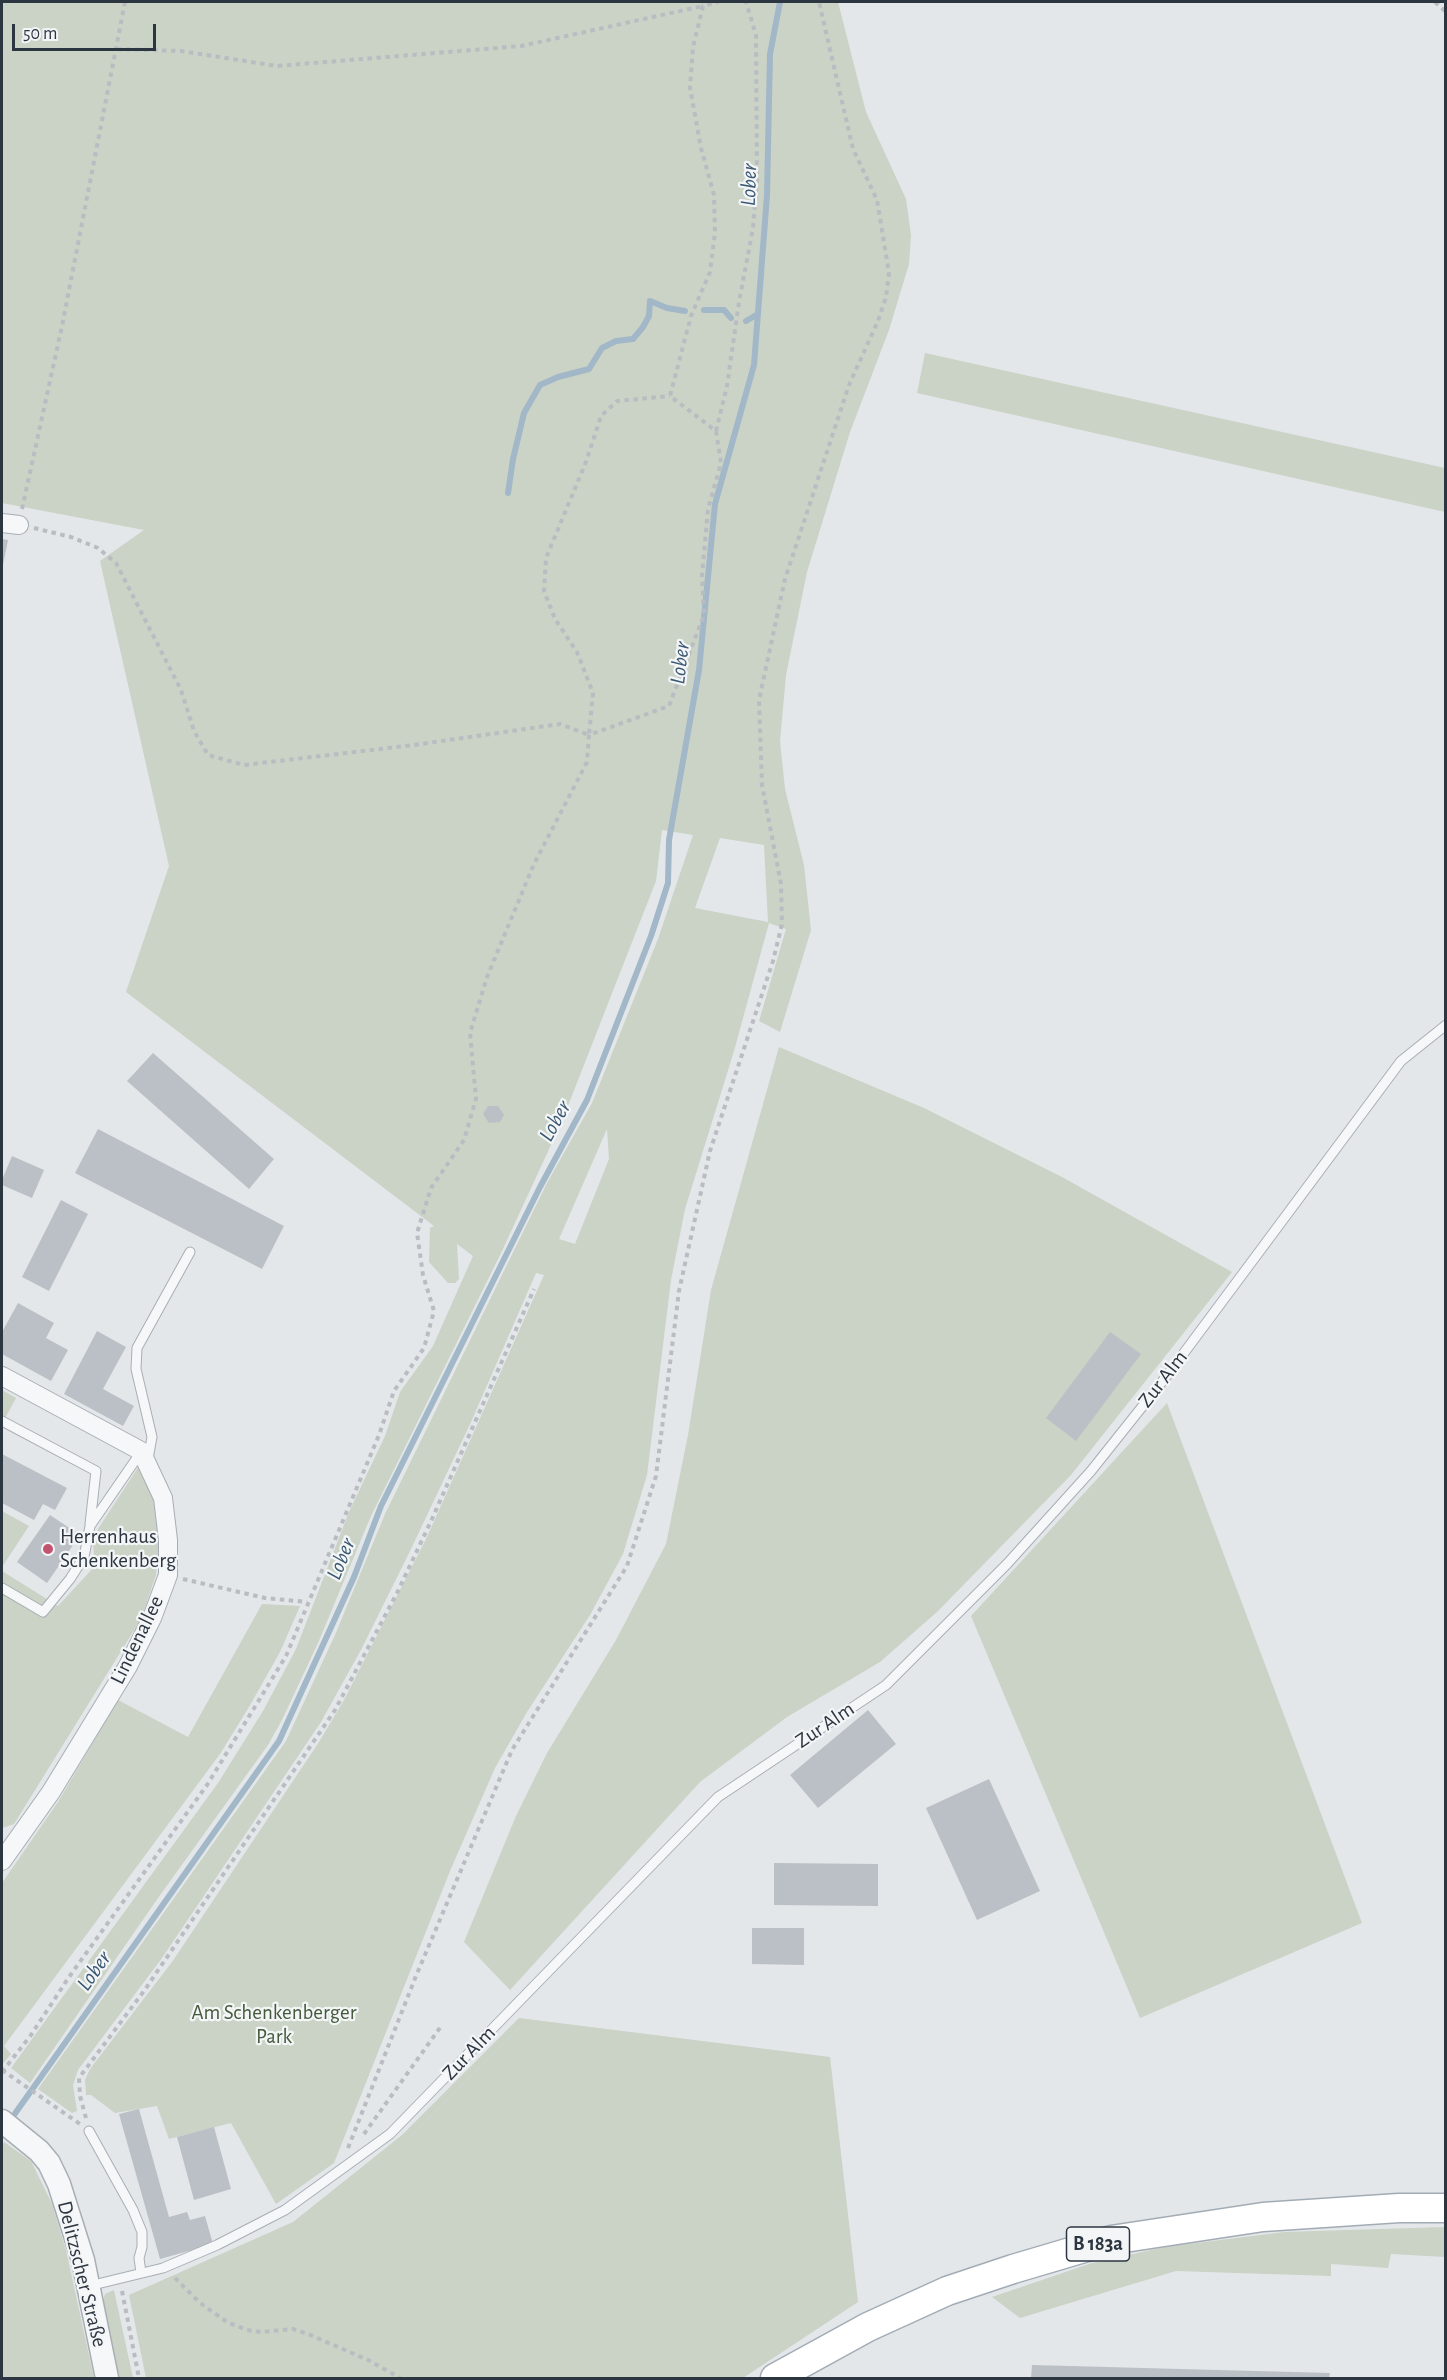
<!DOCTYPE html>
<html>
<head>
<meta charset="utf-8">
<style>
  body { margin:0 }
  #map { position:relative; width:1447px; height:2380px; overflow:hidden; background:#e3e7ea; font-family:"Alegreya Sans",sans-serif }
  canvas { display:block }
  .frame { position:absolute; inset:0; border:3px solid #2c3641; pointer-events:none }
  .scale { position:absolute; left:12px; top:24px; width:144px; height:27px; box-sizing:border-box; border:3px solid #2c3641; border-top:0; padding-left:8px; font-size:18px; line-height:21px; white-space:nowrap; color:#2c3641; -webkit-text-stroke:4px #f3f5f7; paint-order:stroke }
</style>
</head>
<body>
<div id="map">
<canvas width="1447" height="2380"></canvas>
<div class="frame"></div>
<div class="scale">50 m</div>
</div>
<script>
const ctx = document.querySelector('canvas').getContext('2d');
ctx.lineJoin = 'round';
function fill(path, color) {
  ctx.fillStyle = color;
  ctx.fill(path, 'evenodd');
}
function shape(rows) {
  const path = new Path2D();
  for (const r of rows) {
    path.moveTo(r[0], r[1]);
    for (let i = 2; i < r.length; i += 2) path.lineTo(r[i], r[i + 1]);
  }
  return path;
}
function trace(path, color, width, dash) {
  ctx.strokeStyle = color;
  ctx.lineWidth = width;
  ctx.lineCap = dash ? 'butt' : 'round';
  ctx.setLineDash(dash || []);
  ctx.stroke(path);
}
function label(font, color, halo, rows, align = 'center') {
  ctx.font = font + ' "Alegreya Sans",sans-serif';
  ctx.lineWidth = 4.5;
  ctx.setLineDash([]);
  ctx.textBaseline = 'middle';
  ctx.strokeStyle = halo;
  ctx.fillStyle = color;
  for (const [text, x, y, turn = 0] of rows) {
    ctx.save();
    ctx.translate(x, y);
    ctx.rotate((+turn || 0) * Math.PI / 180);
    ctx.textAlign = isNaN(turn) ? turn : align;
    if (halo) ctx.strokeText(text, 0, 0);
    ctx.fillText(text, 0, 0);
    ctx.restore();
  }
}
const green = shape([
  [2,2,838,2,866,112,906,199,911,235,909,264,889,330,850,432,807,572,786,675,780,741,785,789,804,865,811,930,780,1032,759,1021,786,929,769,923,734,1051,685,1209,671,1280,647,1475,623,1554,590,1615,527,1712,495,1768,450,1871,334,2163,276,2204,231,2123,169,2139,157,2106,115,2113,91,2095,86,2095,85,2080,90,2069,172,1962,319,1742,344,1700,427,1537,544,1275,536,1273,471,1422,412,1547,362,1648,321,1722,162,1958,78,2070,73,2085,77,2111,72,2113,38,2089,286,1741,335,1635,385,1514,547,1183,592,1103,658,939,693,835,662,830,656,881,562,1121,502,1251,371,1516,318,1643,282,1720,268,1745,158,1898,30,2083,11,2068,218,1783,263,1711,296,1649,349,1512,385,1436,400,1392,433,1346,473,1256,457,1244,459,1279,455,1283,448,1283,429,1262,430,1228,434,1226,126,992,169,866,100,561,144,530,2,503],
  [720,838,764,845,768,922,695,908],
  [607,1129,609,1159,575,1244,559,1239],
  [925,353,1445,468,1445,512,917,393],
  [779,1047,924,1108,1062,1177,1232,1272,1071,1475,937,1612,880,1662,787,1717,700,1782,510,1990,464,1942,516,1816,547,1753,616,1640,666,1544,688,1435,711,1290],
  [2,1390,16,1398,2,1424],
  [1167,1403,1362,1923,1140,2018,971,1616],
  [139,1466,155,1500,159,1540,156,1575,141,1619,14,1824,2,1828,2,1571,58,1606,95,1566,93,1544,98,1529],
  [2,1511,29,1526,2,1567],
  [262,1604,300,1606,280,1652,249,1707,220,1754,4,2046,11,2054,2,2065,2,1883,58,1802,118,1700,188,1737],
  [519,2018,830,2057,858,2302,743,2378,146,2378,129,2295,293,2222,402,2135],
  [4,2142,31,2161,52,2204,66,2250,94,2378,2,2378,2,2146],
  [1445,2227,1445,2257,1391,2254,1388,2268,1331,2264,1331,2276,1176,2271,1020,2318,992,2297,1092,2263,1165,2247,1284,2232],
  [114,2290,133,2378,118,2378,102,2304,105,2294]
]);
const stream = shape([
  [704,310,724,310,731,318],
  [746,321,758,314],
  [508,493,513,459,524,413,540,385,558,377,589,369,602,348,616,341,633,339,643,327,649,316,650,301,667,308,685,311],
  [9,2122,279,1741,354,1577,381,1506,540,1187,587,1100,651,936,668,883,669,840,699,670,715,504,754,365,767,195,770,54,780,2]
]);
const building = shape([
  [2,539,8,540,3,565,2,565],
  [153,1053,274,1159,249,1189,127,1081],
  [488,1106,498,1106,504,1115,500,1122,489,1123,483,1114],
  [98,1129,284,1226,262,1269,75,1173],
  [12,1156,44,1170,32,1198,2,1185,2,1180],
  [61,1200,88,1214,49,1291,22,1277],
  [18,1303,54,1323,46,1338,68,1350,51,1381,2,1354,2,1332],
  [97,1331,126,1347,103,1389,134,1406,123,1426,64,1394],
  [1110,1332,1141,1354,1076,1441,1046,1418],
  [2,1454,67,1488,55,1510,43,1504,34,1520,2,1503],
  [50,1515,80,1535,47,1583,17,1562],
  [868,1710,896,1744,818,1808,790,1775],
  [989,1779,1040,1891,977,1920,926,1808],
  [774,1863,878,1864,878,1906,774,1905],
  [752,1928,804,1928,804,1965,752,1964],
  [139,2109,169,2217,187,2212,190,2220,205,2216,213,2244,160,2259,119,2114],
  [214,2127,231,2189,194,2200,177,2137],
  [1032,2365,1330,2373,1329,2378,1031,2378]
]);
const path = shape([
  [1435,2,1446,12],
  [117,49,181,51,277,66,521,46,703,6],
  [716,431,727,386,739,302,753,228,757,181,756,35,746,2],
  [22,509,62,326,125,2],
  [34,528,71,537,98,548,116,563,181,690,194,731,208,755,244,765,414,745,560,724,589,735,593,693,577,652,555,619,544,591,546,558,586,462,601,416,617,401,670,396],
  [183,1579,265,1598,307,1602],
  [2,2070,80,2124],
  [2,2072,31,2035,69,1977,207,1785,286,1656,379,1435,394,1391,424,1348,434,1311,423,1275,417,1233,431,1188,464,1140,476,1099,470,1033,487,977,534,864,587,762,589,735,669,706,704,615,702,575,708,509,721,463,716,431,670,396,691,316,710,272,715,233,714,195,701,148,690,88,693,47,703,6,718,2],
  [86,2118,80,2096,79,2078,144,1991,335,1710,397,1593,432,1519,534,1289],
  [364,2134,442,2025],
  [348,2148,416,1976,512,1750,627,1566,656,1476,679,1291,710,1151,773,961,782,924,781,884,762,785,759,700,785,579,849,385,878,321,886,297,889,273,877,200,853,149,819,2],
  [175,2278,200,2303,227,2322,247,2330,261,2332,293,2329,308,2334,368,2360,400,2378],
  [122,2291,139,2378]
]);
const service = shape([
  [2,1421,96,1471,90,1524],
  [148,1459,152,1437,136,1369,137,1348,190,1252],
  [2,1588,43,1612,70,1579,84,1557,90,1526,141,1452],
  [89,2131,133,2210,142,2232,142,2247,139,2258,141,2273],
  [89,2286,163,2268,217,2245,285,2210,390,2134,718,1797,886,1685,1007,1564,1091,1471,1169,1373,1401,1061,1446,1025]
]);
const minor = shape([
  [2,523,19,525],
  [2,1376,141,1451,163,1498,168,1540,168,1575,152,1618,128,1666,51,1792,2,1861]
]);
const tertiary = shape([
  [2,2121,39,2151,49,2163,59,2184,83,2260,107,2378]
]);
const primary = shape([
  [775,2378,868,2327,947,2291,1013,2269,1111,2240,1263,2217,1399,2208,1446,2208]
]);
const markers = [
  [48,1549,6,"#c3546f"]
];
const shields = [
  [1098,2244,63]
];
const shieldNames = [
  ["B 183a",1098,2244]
];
const streetNames = [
  ["Zur Alm",1163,1379,-52],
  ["Lindenallee",137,1640,-64],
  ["Zur Alm",825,1725,-34],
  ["Zur Alm",469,2053,-46],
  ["Delitzscher Straße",82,2274,76]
];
const poiNames = [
  ["Herrenhaus",60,1537],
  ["Schenkenberg",60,1561]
];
const parkNames = [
  ["Am Schenkenberger",274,2013],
  ["Park",274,2037]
];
const waterNames = [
  ["Lober",749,185,-88],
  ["Lober",680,663,-83],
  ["Lober",555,1121,-61],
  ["Lober",341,1559,-68],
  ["Lober",94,1971,-55]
];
fill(green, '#cad3c5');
trace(stream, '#a2b7c7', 6);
fill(building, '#bbc0c6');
trace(service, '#a8aeb4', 11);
trace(minor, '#a8aeb4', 20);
trace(tertiary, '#a8aeb4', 25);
trace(primary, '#a3acb5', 31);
trace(path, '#b9bdc2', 4, [4.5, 4.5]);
trace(service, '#f6f7f9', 9);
trace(minor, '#f6f7f9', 18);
trace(tertiary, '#f6f7f9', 22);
trace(primary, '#fff', 28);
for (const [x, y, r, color] of markers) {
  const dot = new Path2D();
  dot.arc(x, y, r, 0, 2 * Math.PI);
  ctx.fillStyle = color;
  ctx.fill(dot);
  trace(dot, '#f3f5f7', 2);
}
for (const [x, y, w] of shields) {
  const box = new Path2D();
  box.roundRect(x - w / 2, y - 17, w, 34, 4.5);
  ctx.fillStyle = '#f3f5f7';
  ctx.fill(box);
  trace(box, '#2c3641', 1.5);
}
label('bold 20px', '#2c3641', null, shieldNames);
label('21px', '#2c3641', '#f3f5f7', streetNames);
label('21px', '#2c3641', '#f3f5f7', poiNames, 'left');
label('21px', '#445b3b', '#f3f5f7', parkNames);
label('italic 22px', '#3a5872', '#f3f5f7', waterNames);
</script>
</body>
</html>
